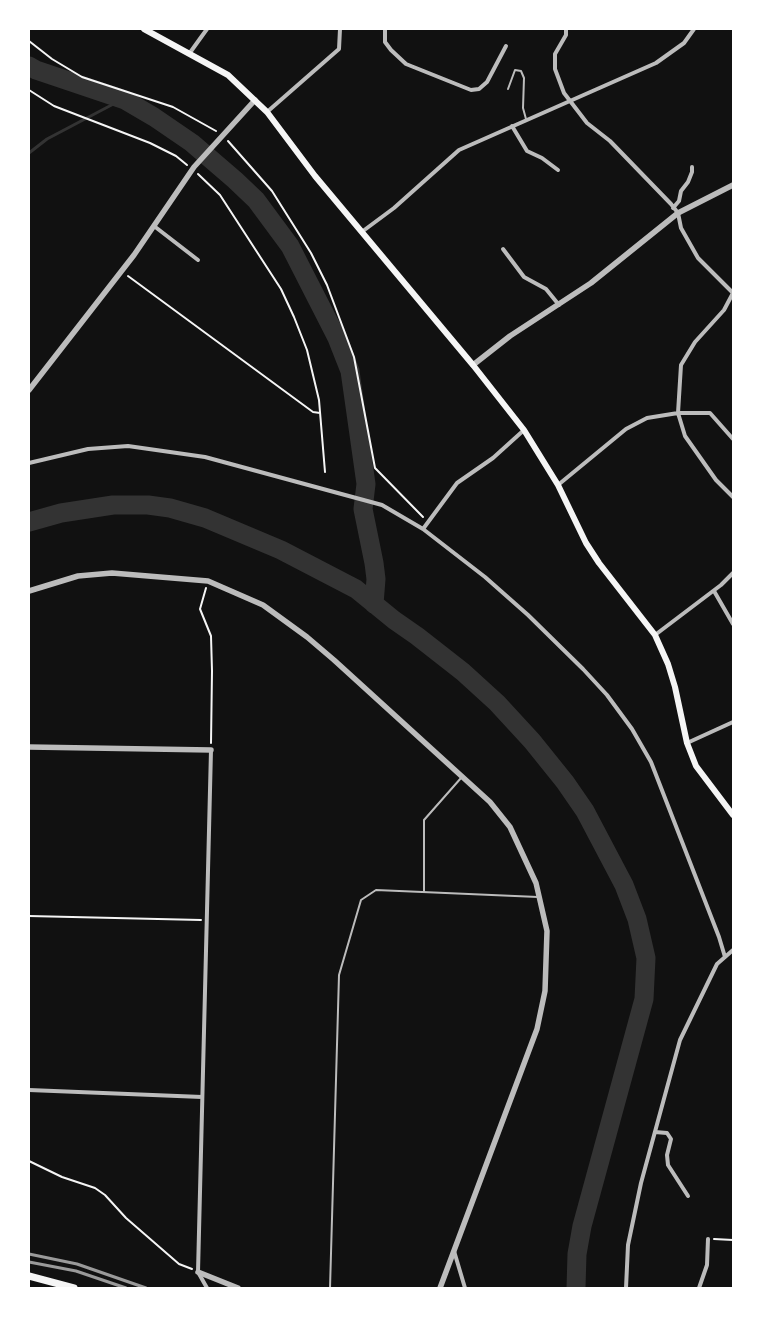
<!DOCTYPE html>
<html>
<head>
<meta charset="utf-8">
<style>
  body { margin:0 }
  #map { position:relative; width:762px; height:1317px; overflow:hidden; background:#111; font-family:"Noto Serif",serif }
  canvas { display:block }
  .frame { position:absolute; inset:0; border:30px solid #fff; pointer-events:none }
</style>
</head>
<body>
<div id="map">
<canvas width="762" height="1317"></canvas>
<div class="frame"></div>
</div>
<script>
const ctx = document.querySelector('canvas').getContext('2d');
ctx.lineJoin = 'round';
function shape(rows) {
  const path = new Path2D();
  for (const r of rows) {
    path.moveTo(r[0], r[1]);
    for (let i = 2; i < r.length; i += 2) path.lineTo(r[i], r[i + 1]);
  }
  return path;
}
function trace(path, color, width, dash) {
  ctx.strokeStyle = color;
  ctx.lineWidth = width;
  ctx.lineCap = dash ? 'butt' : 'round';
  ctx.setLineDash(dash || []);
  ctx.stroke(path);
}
const stream = shape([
  [29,153,47,139,121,100]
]);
const river = shape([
  [29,66,36,70,125,100,154,117,192,143,235,180,256,200,290,246,337,338,350,371,366,484,363,509,374,563,376,579,374,604],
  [29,522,61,513,113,505,148,505,170,508,205,518,281,550,356,589,394,620,417,636,463,672,497,703,532,741,565,782,585,811,624,885,637,919,646,958,644,999,582,1226,577,1254,576,1288]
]);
const path = shape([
  [29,41,52,59,82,77,173,107,216,131],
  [29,90,54,106,150,143,176,156,187,165],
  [228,141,272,191,311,253,327,285,354,357,375,468,423,517],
  [198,174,220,195,281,289,294,317,307,350,319,400,325,472],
  [128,276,313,412,320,413],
  [206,588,200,609,211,636,212,671,211,743],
  [29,916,201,920],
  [29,1161,62,1177,95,1188,105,1195,126,1218,179,1264,192,1269],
  [714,1239,733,1240]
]);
const service = shape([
  [508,89,515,70,521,71,524,78,523,108,526,119],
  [424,892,424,820,461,778],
  [330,1288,339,975,361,900,376,890,538,897]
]);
const minor = shape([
  [385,29,385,42,391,50,406,64,471,90,479,89,487,82,506,46],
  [566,29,566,35,555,54,555,69,564,93,587,123,610,141,671,204,678,213,681,228,698,258,733,293],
  [189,54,207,29],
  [267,112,339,49,340,29],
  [512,126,527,151,542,158,558,170],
  [673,208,679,201,681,191,688,182,692,172,692,167],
  [154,226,198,260],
  [363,231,394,208,459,150,656,63,684,43,694,29],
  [503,249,524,277,546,289,559,305],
  [733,293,724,310,695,342,681,365,678,413,685,436,716,480,733,497],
  [29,463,88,449,128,446,205,457,382,505,423,529,485,577,528,615,583,669,607,695,632,729,651,762,719,937,725,957],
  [558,485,626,429,647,418,678,413,710,413,733,439],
  [423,529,457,483,493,458,524,430],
  [714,591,733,624],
  [655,635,721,585,733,573],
  [687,743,733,722],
  [29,1090,202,1097],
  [655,1132,667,1133,671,1139,667,1155,668,1165,688,1196],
  [454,1251,465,1288],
  [207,1288,198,1272,211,750],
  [626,1288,628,1245,641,1183,680,1040,717,964,733,950],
  [699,1288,707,1265,708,1239]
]);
const tertiary = shape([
  [473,365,510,336,591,283,678,213,733,185],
  [29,390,134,255,194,167,255,100],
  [29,591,78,576,112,573,208,581,263,605,307,637,334,660,490,802,510,827,536,883,547,931,545,991,537,1029,440,1288],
  [29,747,211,750],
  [198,1272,238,1288]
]);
const secondary = shape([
  [144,29,228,75,267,112,315,176,473,365,524,430,558,485,586,543,599,563,655,635,668,664,675,687,687,743,696,766,733,815]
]);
const primary = shape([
  [29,1276,74,1288]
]);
const rail = shape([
  [29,1254,77,1264,146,1288],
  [29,1262,76,1271,126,1288]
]);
trace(stream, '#333', 3);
trace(river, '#333', 19);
trace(path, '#f5f5f5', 2);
trace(service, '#bcbcbc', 2);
trace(minor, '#bcbcbc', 4);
trace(tertiary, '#bcbcbc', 5.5);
trace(secondary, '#f5f5f5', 6);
trace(primary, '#f5f5f5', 7);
trace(rail, '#9a9a9a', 3);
</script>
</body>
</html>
